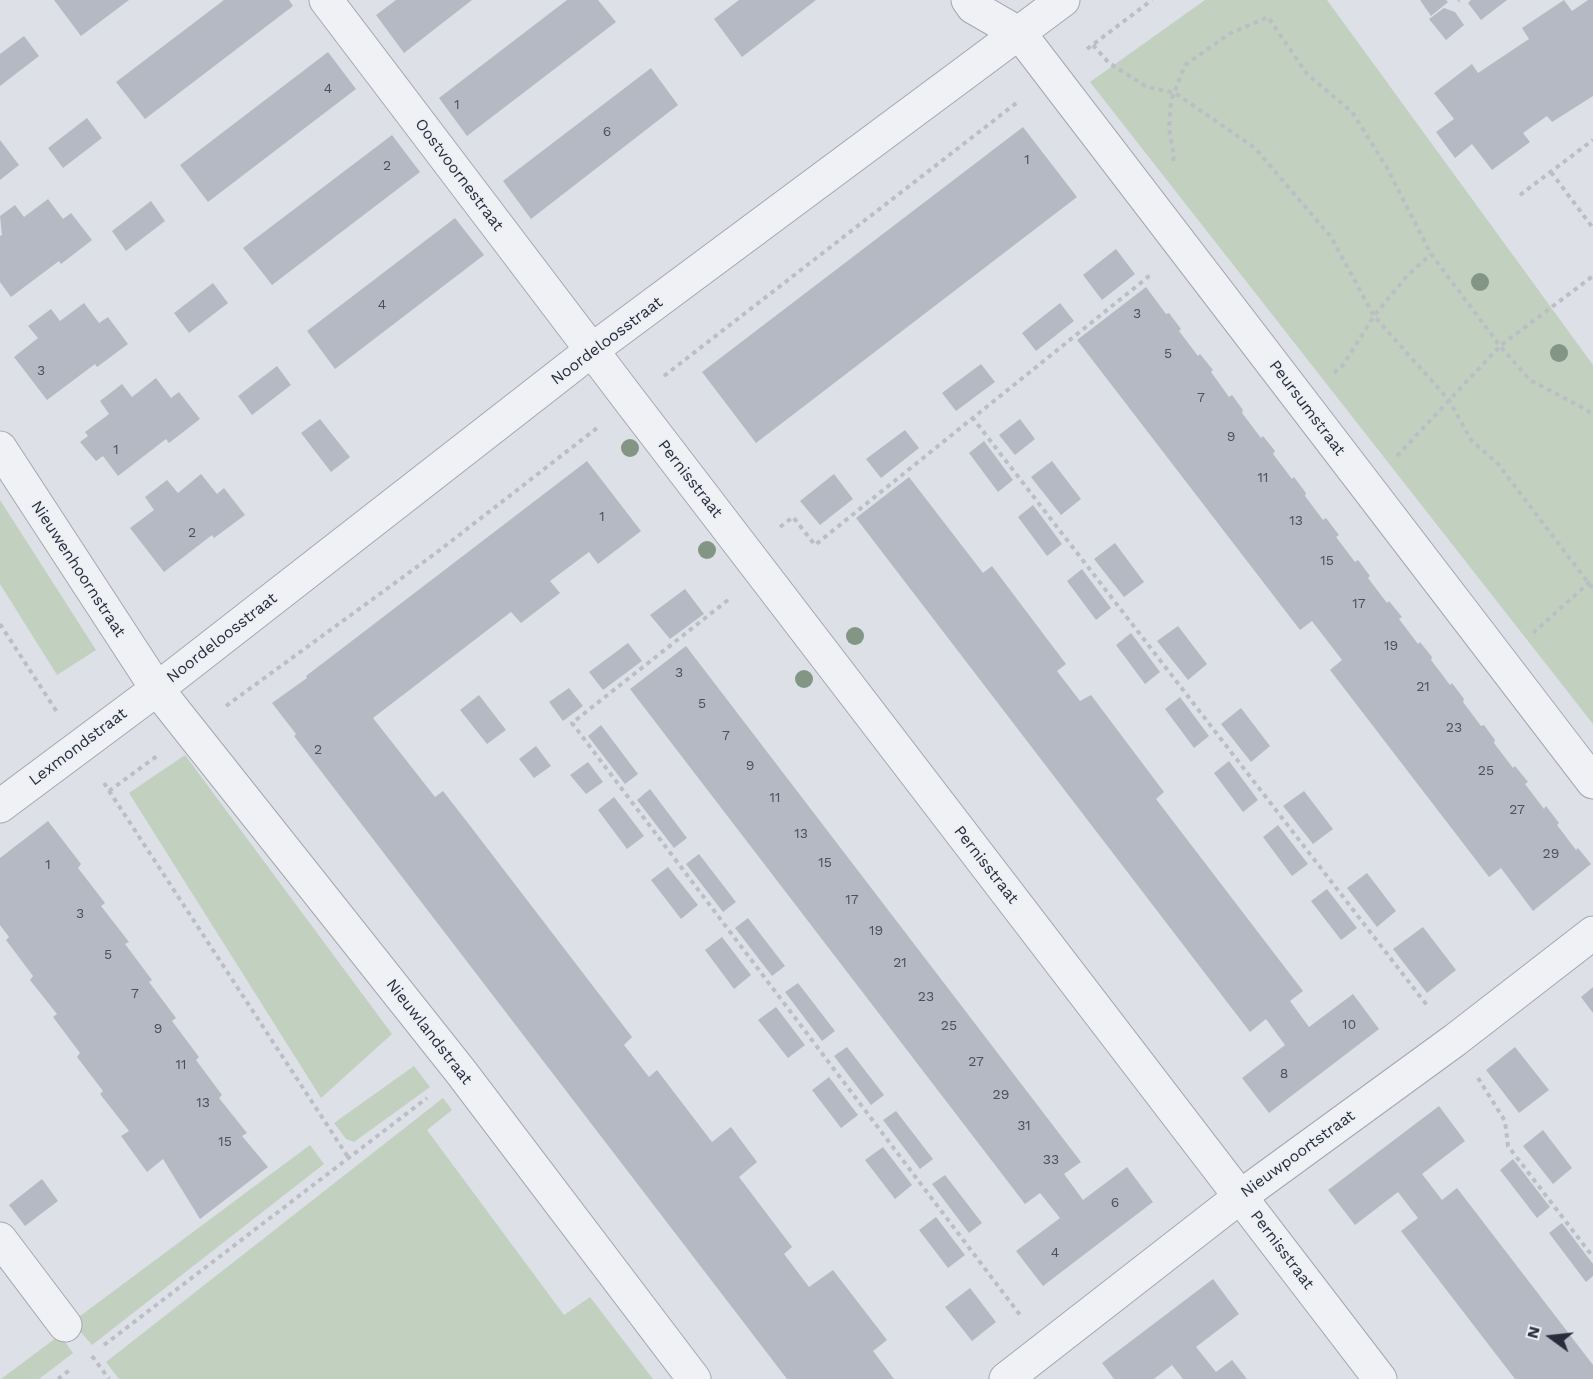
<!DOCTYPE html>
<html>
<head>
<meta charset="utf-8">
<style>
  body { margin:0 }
  #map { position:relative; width:1593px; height:1379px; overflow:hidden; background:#dde0e6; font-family:"Work Sans",sans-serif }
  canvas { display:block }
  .north { position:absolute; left:1521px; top:1307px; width:60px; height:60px; -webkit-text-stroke:4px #eceff4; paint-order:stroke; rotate:285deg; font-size:16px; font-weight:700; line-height:24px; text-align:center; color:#282d3c }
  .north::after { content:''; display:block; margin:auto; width:21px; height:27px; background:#282d3c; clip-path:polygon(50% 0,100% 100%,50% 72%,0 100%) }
</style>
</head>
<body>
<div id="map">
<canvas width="1593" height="1379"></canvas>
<div class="north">N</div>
</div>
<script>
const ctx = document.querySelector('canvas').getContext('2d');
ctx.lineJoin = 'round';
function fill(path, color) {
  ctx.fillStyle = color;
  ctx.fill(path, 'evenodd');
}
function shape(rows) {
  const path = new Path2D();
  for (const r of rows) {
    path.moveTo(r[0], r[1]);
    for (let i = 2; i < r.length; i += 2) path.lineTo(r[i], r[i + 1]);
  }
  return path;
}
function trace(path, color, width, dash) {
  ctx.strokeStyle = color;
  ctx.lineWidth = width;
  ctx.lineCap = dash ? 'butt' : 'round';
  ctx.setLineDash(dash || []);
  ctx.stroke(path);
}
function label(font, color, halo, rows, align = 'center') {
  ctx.font = font + ' "Work Sans",sans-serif';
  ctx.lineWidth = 4.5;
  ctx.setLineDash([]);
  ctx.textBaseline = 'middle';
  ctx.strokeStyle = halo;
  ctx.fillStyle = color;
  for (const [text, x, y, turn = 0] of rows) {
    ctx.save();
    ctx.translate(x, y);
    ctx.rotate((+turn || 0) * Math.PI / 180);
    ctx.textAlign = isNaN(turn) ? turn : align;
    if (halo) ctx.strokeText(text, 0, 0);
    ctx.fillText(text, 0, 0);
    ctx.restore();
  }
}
const green = shape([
  [1205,0,1327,0,1593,365,1593,724,1090,82],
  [0,500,96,650,57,675,0,584],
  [185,755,392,1034,321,1098,129,793],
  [414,1066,430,1087,354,1142,346,1139,334,1123],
  [443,1098,452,1110,427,1130,564,1315,590,1297,653,1379,119,1379,106,1362],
  [310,1145,324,1164,92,1345,72,1322],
  [60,1335,73,1353,39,1379,1,1379]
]);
const building = shape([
  [54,0,129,0,81,36],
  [224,0,289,0,293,6,145,119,116,82],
  [396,0,472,0,404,53,376,15],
  [567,0,598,0,616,22,467,136,439,98],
  [739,0,816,0,742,57,714,19],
  [1420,0,1446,0,1448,2,1431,16],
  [1471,0,1507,0,1481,20,1468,3],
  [1564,0,1572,11,1588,0,1593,0,1593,96,1552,122,1547,116,1523,133,1530,142,1492,170,1472,144,1455,158,1436,132,1454,119,1434,93,1472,64,1478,73,1529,39,1522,28],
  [1444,8,1455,12,1464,25,1446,40,1429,19],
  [24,36,39,56,0,86,0,54],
  [328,52,356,89,208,202,180,165],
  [651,68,678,105,531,219,503,181],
  [87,118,102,138,63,168,48,148],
  [1023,127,1077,197,756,443,702,372],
  [392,135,420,172,272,285,243,248],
  [0,140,19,165,0,180],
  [48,199,63,219,71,213,92,240,61,264,59,261,11,297,0,282,0,236,2,235,0,216,15,205,24,217],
  [151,201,165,221,126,251,112,231],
  [455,218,484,255,335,369,307,331],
  [1116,249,1135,274,1102,300,1083,275],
  [213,283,228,303,189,333,174,313],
  [1146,287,1166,314,1169,313,1181,329,1179,331,1198,356,1200,354,1213,370,1211,372,1229,397,1232,395,1243,410,1242,413,1261,438,1263,436,1275,451,1273,454,1292,479,1294,477,1306,493,1305,496,1323,520,1326,518,1339,535,1336,537,1355,562,1358,560,1370,576,1368,578,1387,603,1389,601,1402,617,1399,619,1418,644,1420,642,1432,657,1431,660,1450,685,1452,683,1464,699,1463,702,1481,726,1484,725,1495,740,1494,743,1513,768,1515,766,1528,782,1525,784,1544,809,1546,806,1559,823,1557,825,1576,850,1578,848,1591,864,1533,911,1501,868,1489,877,1330,670,1342,660,1312,621,1300,630,1077,340],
  [84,303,99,323,108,317,128,344,97,367,95,364,47,400,14,357,38,338,28,326,51,309,60,321],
  [1060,303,1074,321,1036,351,1022,333],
  [981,364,995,382,956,411,942,393],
  [277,366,291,385,252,415,238,396],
  [156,378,171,398,179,392,200,419,169,443,166,439,118,476,103,456,96,461,80,442,88,436,85,432,109,414,100,401,122,384,132,397],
  [320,419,350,457,331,472,301,433],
  [1020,419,1035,439,1015,455,999,435],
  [905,430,919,448,881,478,866,459],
  [984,441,1013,480,998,492,969,453],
  [587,461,641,531,598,564,589,552,550,581,560,593,521,623,511,612,373,718,435,797,443,791,471,827,632,1037,624,1045,649,1077,657,1070,712,1142,731,1127,757,1162,739,1177,792,1247,784,1254,809,1287,833,1270,887,1340,873,1351,894,1379,787,1379,294,736,296,734,272,703,307,678,306,676],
  [1052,461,1081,499,1061,515,1031,477],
  [201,474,217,494,224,488,245,515,214,538,212,535,164,572,130,528,154,510,145,497,167,480,178,493],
  [834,474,853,499,820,525,800,501],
  [909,477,983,573,992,566,1066,664,1057,671,1080,701,1091,695,1164,792,1156,799,1303,991,1290,1001,1309,1027,1353,994,1379,1029,1269,1113,1242,1078,1285,1045,1266,1019,1250,1032,856,518],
  [1033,505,1062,544,1047,556,1018,517],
  [1115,543,1144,582,1124,597,1094,559],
  [1082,569,1111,608,1096,620,1067,581],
  [685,589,704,614,670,639,650,615],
  [1178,626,1207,664,1188,680,1157,641],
  [1131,633,1160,672,1145,684,1116,645],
  [628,643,642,661,603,690,589,672],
  [686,646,1081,1162,1064,1174,1083,1200,1127,1167,1153,1202,1043,1286,1016,1251,1060,1218,1040,1193,1025,1204,630,689],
  [569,688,583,706,563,721,549,702],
  [479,695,506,730,487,744,460,710],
  [1180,697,1209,736,1194,748,1165,709],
  [1241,708,1270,746,1251,762,1221,724],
  [601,725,638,774,625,784,588,736],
  [536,746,551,766,534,778,519,759],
  [1229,761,1258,800,1243,812,1214,773],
  [588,762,603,782,586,794,570,775],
  [650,789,687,838,674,848,637,800],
  [1304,791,1333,829,1313,844,1283,806],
  [614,797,644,836,627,849,598,810],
  [48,821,81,864,78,868,105,903,101,906,129,942,125,944,152,980,149,982,176,1018,172,1021,199,1057,196,1060,222,1095,219,1098,247,1133,242,1136,268,1167,200,1219,163,1159,147,1172,121,1136,129,1131,100,1094,103,1091,77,1057,80,1053,53,1017,57,1014,30,980,33,976,6,940,9,937,0,925,0,858],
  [1278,825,1308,864,1292,876,1263,837],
  [699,854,736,902,723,912,686,864],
  [668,867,698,905,681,919,651,880],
  [1367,873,1396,911,1377,927,1347,888],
  [1327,889,1357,928,1341,940,1311,901],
  [748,918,785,966,772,976,735,928],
  [1423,927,1456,970,1427,993,1393,949],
  [722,937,751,975,734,989,705,950],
  [798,983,835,1031,822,1041,785,992],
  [1593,987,1593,1013,1581,997],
  [776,1007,805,1045,788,1058,758,1020],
  [847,1047,884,1095,871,1105,834,1056],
  [1515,1047,1549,1090,1519,1113,1486,1070],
  [829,1077,858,1115,841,1128,812,1090],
  [1439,1106,1465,1141,1422,1174,1442,1200,1457,1188,1593,1365,1593,1379,1515,1379,1401,1231,1418,1218,1398,1192,1355,1225,1328,1190],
  [896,1111,933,1159,920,1169,883,1120],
  [1543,1130,1572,1168,1553,1184,1523,1146],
  [883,1147,912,1185,895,1199,865,1160],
  [1513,1159,1550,1207,1537,1218,1500,1170],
  [945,1175,982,1223,969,1233,932,1184],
  [42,1179,58,1201,25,1226,9,1205],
  [936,1217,965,1255,948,1268,919,1230],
  [1562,1223,1593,1264,1593,1276,1586,1282,1549,1233],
  [1213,1279,1239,1314,1196,1347,1216,1372,1232,1360,1247,1379,1183,1379,1172,1365,1154,1379,1114,1379,1102,1363],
  [970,1288,996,1322,972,1341,945,1307]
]);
const path = shape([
  [1458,1,1459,0],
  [1093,45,1109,63,1147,87,1175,93,1255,148,1331,237,1374,316,1449,400,1471,440,1498,464,1593,589],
  [1087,49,1152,0],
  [1173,161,1174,156,1169,128,1171,101,1185,65,1229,34,1268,17,1307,74,1352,112,1386,166,1431,254,1500,346,1530,380,1587,410,1593,415],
  [1551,172,1593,228],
  [1520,195,1593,140],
  [1334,373,1343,365,1374,316,1407,276,1431,254],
  [664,376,1019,101],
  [972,417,1429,1008],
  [1397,456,1500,346,1593,276],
  [780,527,793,517,815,545,1148,277,1147,274],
  [728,600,572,723,1020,1315],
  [0,624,57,712],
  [1533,633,1593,579],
  [226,706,436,553,597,428],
  [104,783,348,1157],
  [109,791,157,756],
  [1478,1078,1505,1121,1508,1146,1593,1257],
  [104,1345,427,1098],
  [92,1356,109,1379],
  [58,1379,71,1369]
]);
const minor = shape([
  [326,0,631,402,1380,1379],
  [968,0,973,7,1020,34,1593,782],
  [0,448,157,689,461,1072,694,1379],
  [0,806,157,689,592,350,1063,0],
  [0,1239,65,1325],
  [1006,1379,1241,1196,1455,1040,1593,933]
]);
const trees = [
  [1480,282],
  [1559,353],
  [630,448],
  [707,550],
  [855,636],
  [804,679]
];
const numberNames = [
  ["4",328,89],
  ["1",457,105],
  ["6",607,132],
  ["1",1027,160],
  ["2",387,166],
  ["4",382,305],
  ["3",1137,314],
  ["5",1168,354],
  ["3",41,371],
  ["7",1201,398],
  ["9",1231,437],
  ["1",116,450],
  ["11",1263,478],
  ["1",602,517],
  ["13",1296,521],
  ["2",192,533],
  ["15",1327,561],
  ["17",1359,604],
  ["19",1391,646],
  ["3",679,673],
  ["21",1423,687],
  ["5",702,704],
  ["23",1454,728],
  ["7",726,736],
  ["2",318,750],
  ["9",750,766],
  ["25",1486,771],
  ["11",775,798],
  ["27",1517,810],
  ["13",801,834],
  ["29",1551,854],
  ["15",825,863],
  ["1",48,865],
  ["17",852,900],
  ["3",80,914],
  ["19",876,931],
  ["5",108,955],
  ["21",900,963],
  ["7",135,994],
  ["23",926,997],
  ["10",1349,1025],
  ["25",949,1026],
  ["9",158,1029],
  ["27",976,1062],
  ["11",181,1065],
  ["8",1284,1074],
  ["29",1001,1095],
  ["13",203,1103],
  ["31",1024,1126],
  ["15",225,1142],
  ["33",1051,1160],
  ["6",1115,1203],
  ["4",1055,1253]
];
const streetNames = [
  ["Oostvoornestraat",459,175,53],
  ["Noordeloosstraat",607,341,-37],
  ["Peursumstraat",1307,408,53],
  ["Pernisstraat",690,479,52],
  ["Nieuwenhoornstraat",78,569,57],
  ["Noordeloosstraat",222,638,-38],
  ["Lexmondstraat",78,747,-37],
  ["Pernisstraat",986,865,52],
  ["Nieuwlandstraat",429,1032,52],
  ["Nieuwpoortstraat",1298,1154,-36],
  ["Pernisstraat",1282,1250,53]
];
fill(green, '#c1d0bf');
fill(building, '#b5b9c3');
trace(minor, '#a3a7b0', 35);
trace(path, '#bcbec5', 4, [4.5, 4.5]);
trace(minor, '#f0f1f5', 33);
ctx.fillStyle = '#839585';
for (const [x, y] of trees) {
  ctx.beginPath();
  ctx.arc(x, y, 9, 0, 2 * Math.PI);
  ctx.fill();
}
label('14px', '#4b505e', null, numberNames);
label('16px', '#282d3c', '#eceff4', streetNames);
</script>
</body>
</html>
